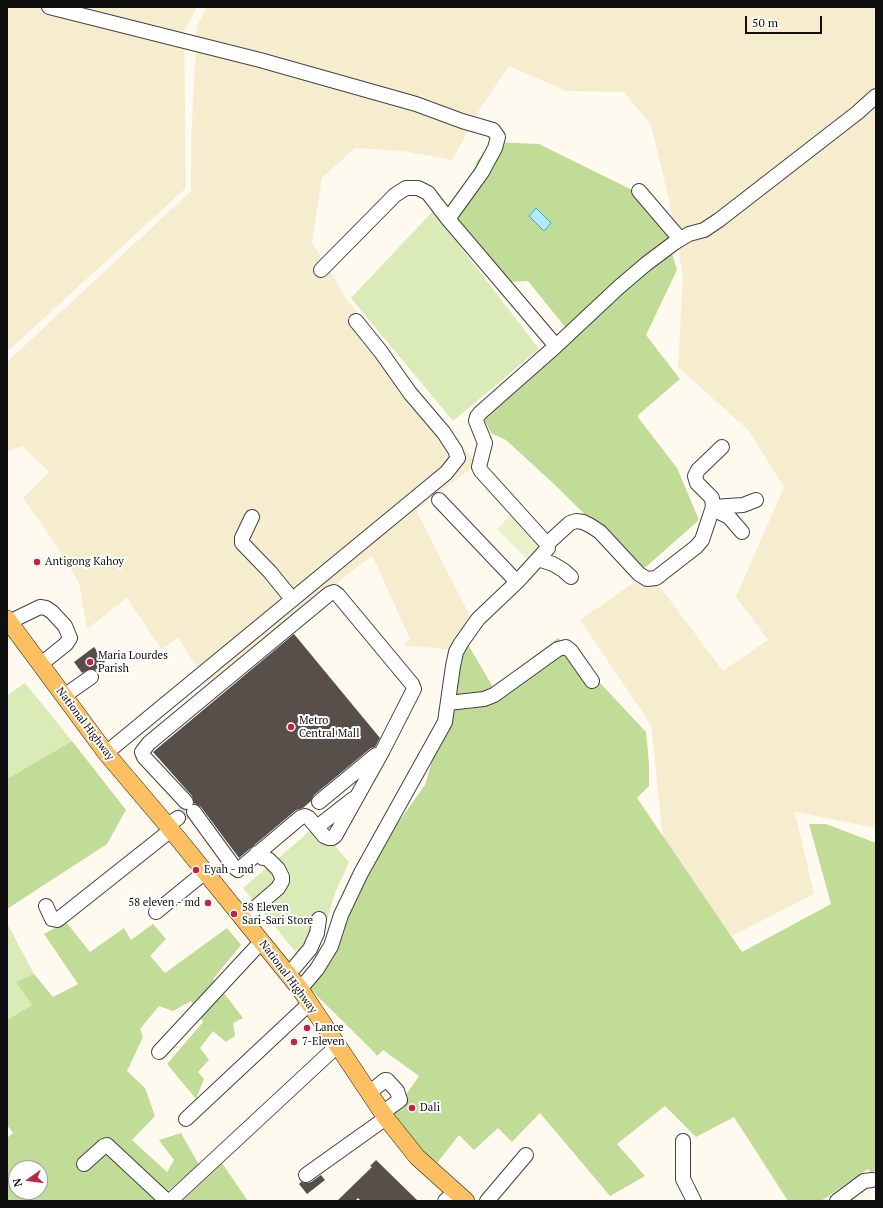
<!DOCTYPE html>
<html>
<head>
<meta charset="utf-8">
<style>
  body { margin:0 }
  #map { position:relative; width:883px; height:1208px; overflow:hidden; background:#fffaf0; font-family:"PT Serif",serif }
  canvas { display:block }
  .frame { position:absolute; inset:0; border:8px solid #0f0f0f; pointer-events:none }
  .north { position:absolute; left:8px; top:1160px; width:40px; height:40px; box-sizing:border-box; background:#fff; border:1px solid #9f9f9f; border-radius:50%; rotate:256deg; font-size:11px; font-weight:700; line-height:16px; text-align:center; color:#0f0f0f }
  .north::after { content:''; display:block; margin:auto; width:14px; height:18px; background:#c32242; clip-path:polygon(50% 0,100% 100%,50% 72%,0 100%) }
  .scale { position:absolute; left:745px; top:16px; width:77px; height:18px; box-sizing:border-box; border:2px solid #0f0f0f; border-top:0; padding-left:5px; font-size:12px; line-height:14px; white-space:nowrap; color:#0f0f0f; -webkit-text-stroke:3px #fff; paint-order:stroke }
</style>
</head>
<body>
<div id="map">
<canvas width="883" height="1208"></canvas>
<div class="frame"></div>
<div class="north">N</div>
<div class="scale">50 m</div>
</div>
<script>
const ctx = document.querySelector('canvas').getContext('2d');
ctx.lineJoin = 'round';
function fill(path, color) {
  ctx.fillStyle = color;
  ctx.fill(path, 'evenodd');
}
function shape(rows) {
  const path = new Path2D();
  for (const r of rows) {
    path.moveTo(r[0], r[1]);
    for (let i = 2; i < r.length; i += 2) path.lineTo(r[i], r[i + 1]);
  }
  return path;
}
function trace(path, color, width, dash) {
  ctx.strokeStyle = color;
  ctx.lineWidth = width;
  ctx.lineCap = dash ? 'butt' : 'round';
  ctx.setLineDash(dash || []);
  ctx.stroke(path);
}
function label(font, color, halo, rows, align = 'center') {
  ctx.font = font + ' "PT Serif",serif';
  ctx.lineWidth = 4;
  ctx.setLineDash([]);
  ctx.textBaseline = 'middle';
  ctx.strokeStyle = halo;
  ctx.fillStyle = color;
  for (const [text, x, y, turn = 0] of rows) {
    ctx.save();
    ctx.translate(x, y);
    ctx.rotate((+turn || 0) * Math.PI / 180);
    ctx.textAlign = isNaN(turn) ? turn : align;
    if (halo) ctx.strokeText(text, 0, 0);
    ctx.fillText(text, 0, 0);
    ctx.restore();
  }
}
const farmland = shape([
  [7,7,197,7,184,31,186,188,7,352],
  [207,7,876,7,876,828,795,812,814,894,732,936,664,849,651,725,580,620,649,572,723,671,768,640,736,597,784,487,748,430,678,367,683,276,670,204,651,125,624,92,566,91,509,66,480,109,452,160,403,151,355,148,322,178,312,243,346,298,477,464,416,510,474,624,453,650,403,645,410,639,372,555,210,687,178,638,161,649,127,598,87,629,79,583,54,542,23,498,49,472,22,446,7,452,7,362,191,191,191,141,197,26]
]);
const green = shape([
  [433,211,539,349,453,421,351,298],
  [25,683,72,741,7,779,7,695],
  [317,825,349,862,335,893,319,947,304,962,243,888],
  [7,923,34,974,16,982,32,1005,7,1020]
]);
const forest = shape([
  [493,142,539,144,632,190,671,237,566,328,528,281,510,282,456,220,477,161],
  [671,250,677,270,646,335,680,379,637,416,677,468,699,520,647,566,640,569,555,485,506,440,491,433,483,417],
  [558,638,646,732,649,764,649,786,637,798,742,952,831,904,809,824,826,824,876,843,876,1177,868,1169,821,1201,788,1201,734,1117,696,1137,665,1106,617,1144,645,1176,610,1196,540,1113,512,1142,498,1128,474,1150,459,1135,433,1168,390,1118,419,1076,383,1050,377,1056,373,1051,309,988,358,879,425,785,467,643,493,687],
  [72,741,126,810,107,844,7,909,7,779],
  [66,922,90,952,124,928,131,940,153,924,166,939,150,956,165,973,227,928,241,945,213,979,243,1018,233,1023,235,1036,226,1042,213,1031,200,1048,209,1060,198,1072,204,1079,196,1099,167,1064,203,1022,191,1001,173,1011,159,1006,140,1029,143,1037,127,1071,145,1088,155,1116,132,1140,167,1172,174,1160,159,1140,181,1133,199,1165,156,1201,7,1201,7,1138,13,1133,7,1125,7,1020,32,1005,16,982,34,974,53,997,78,984,44,934],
  [16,1168,40,1168,40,1192,16,1192],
  [222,1163,248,1201,182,1201]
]);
const pitch = shape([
  [512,514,542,544,527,559,497,529]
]);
const water = shape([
  [536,208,551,223,544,231,529,216,536,208]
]);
const building = shape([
  [294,634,380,738,375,747,371,748,314,795,311,801,303,808,296,810,239,858,201,807,194,803,192,796,153,752],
  [94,647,105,662,95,670,90,669,82,673,74,662],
  [376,1160,418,1201,361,1201,358,1198,355,1201,337,1201,372,1167,370,1166],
  [321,1175,325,1180,307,1194,299,1184,301,1182,306,1183,311,1182]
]);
const minorTunnel = shape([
  [178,818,191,807]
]);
const minor = shape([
  [49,7,260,60,416,104,462,121,493,130,498,137,495,148,482,172,448,219],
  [639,191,680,239],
  [321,270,395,195,406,188,418,188,428,193,448,219,556,346],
  [439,500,517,582],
  [713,507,743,505,756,500],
  [713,509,729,517,742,532],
  [252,517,242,538,242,543,270,572,292,599],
  [547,544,570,523,576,521,583,522,591,526,600,532,639,574,647,579,656,578,696,547,702,540,713,507,712,498,697,483,695,476,698,470,722,447],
  [538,559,553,564,563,570,571,577],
  [9,622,40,607,46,608,52,612,65,626,70,638,66,644,41,664],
  [64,696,91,677],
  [448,703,484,699,494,695,558,649,566,647,571,651,592,681],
  [106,753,446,473,458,458,455,450,444,433,410,393,381,352,356,321],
  [186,802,144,757,142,752,149,743,329,594,334,592,338,595,412,684,414,689,383,750,335,836,332,838,329,838,324,836,309,818,305,816,301,817,238,870,234,867,194,812],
  [319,802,376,755],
  [167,825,178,818],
  [317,827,353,799],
  [46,906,52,919,57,920,60,918,171,830],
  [156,912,205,872],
  [242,919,278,888,282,881,282,877,278,869,268,859,263,858,257,853],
  [288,975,310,949,317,933,319,919],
  [300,989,317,969,331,946,341,915,361,873,445,722,453,666,456,652,461,643,478,619,517,582,548,548,547,544,481,471,479,467,485,443,476,421,477,417,480,413,556,346,619,287,646,264,674,243,689,234,704,230,719,220,857,113,876,96],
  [159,1052,261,942],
  [369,1093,385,1080,387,1080,397,1091,400,1100,382,1113],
  [186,1119,310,1003],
  [683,1141,683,1179,694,1201],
  [84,1164,104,1146,107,1145,167,1201],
  [306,1175,386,1118],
  [170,1201,337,1046],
  [445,1201,455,1192],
  [487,1201,526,1155],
  [837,1201,864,1181,872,1180]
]);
const major = shape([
  [7,619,106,753,167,825,300,989,386,1118,417,1157,466,1201]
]);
const markers = [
  [37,562,4,"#c32242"],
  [90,662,4,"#c32242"],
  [291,727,4,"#c32242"],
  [196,870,4,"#c32242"],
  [208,903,4,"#c32242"],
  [234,914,4,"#c32242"],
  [307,1028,4,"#c32242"],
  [294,1042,4,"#c32242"],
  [412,1108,4,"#c32242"]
];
const poiNames = [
  ["Antigong Kahoy",45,562],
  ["Maria Lourdes",98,656],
  ["Parish",98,669],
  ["Metro",299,721],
  ["Central Mall",299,734],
  ["Eyah - md",204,870],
  ["58 eleven - md",200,903,"right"],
  ["58 Eleven",242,908],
  ["Sari-Sari Store",242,921],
  ["Lance",315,1028],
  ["7-Eleven",302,1042],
  ["Dali",420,1108]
];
const streetNames = [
  ["National Highway",85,724,53],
  ["National Highway",288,977,53]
];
fill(farmland, '#f6edcf');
fill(green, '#daebb8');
fill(forest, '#c0dc97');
fill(pitch, '#eaf2ca');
fill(water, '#b3e9f8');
trace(water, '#38abd1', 1);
fill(building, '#584e4a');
trace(minorTunnel, '#dbd7ce', 14, [14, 7]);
trace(minor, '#424242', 16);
trace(major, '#202020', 18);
trace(minor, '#fff', 14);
trace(major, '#fcc063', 17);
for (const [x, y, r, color] of markers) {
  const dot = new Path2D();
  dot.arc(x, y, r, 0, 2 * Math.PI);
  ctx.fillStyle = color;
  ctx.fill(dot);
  trace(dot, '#fff', 1.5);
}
label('11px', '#0f0f0f', '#fff', poiNames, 'left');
label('11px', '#0f0f0f', '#fff', streetNames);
</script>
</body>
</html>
